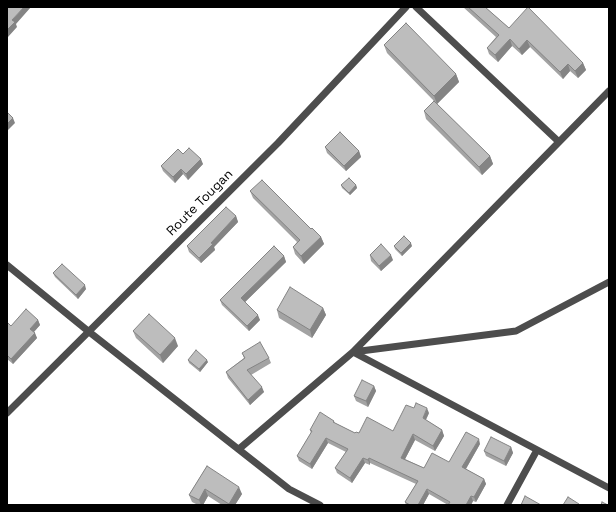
<!DOCTYPE html>
<html>
<head>
<meta charset="utf-8">
<style>
  body { margin:0 }
  #map { position:relative; width:616px; height:512px; overflow:hidden; background:#fff; font-family:"Space Grotesk",sans-serif }
  canvas { display:block }
  .frame { position:absolute; inset:0; border:8px solid #000; pointer-events:none }
</style>
</head>
<body>
<div id="map">
<canvas width="616" height="512"></canvas>
<div class="frame"></div>
</div>
<script>
const ctx = document.querySelector('canvas').getContext('2d');
ctx.lineJoin = 'round';
function shape(rows) {
  const path = new Path2D();
  for (const r of rows) {
    path.moveTo(r[0], r[1]);
    for (let i = 2; i < r.length; i += 2) path.lineTo(r[i], r[i + 1]);
  }
  return path;
}
function trace(path, color, width, dash) {
  ctx.strokeStyle = color;
  ctx.lineWidth = width;
  ctx.lineCap = dash ? 'butt' : 'round';
  ctx.setLineDash(dash || []);
  ctx.stroke(path);
}
function fill(path, color) {
  ctx.fillStyle = color;
  ctx.fill(path, 'evenodd');
}
function label(font, color, halo, rows, align = 'center') {
  ctx.font = font + ' "Space Grotesk",sans-serif';
  ctx.lineWidth = 3;
  ctx.setLineDash([]);
  ctx.textBaseline = 'middle';
  ctx.strokeStyle = halo;
  ctx.fillStyle = color;
  for (const [text, x, y, turn = 0] of rows) {
    ctx.save();
    ctx.translate(x, y);
    ctx.rotate((+turn || 0) * Math.PI / 180);
    ctx.textAlign = isNaN(turn) ? turn : align;
    if (halo) ctx.strokeText(text, 0, 0);
    ctx.fillText(text, 0, 0);
    ctx.restore();
  }
}
const minor = shape([
  [416,7,559,142],
  [7,265,88,331,289,489,320,505],
  [609,282,516,331,353,352,609,488],
  [7,413,278,143,406,7],
  [239,449,353,352,609,91],
  [507,505,537,450]
]);
const wall = shape([
  [463,7,485,7,509,28,583,63,586,70,578,78,570,71,563,79,530,47,522,55,512,46,498,62,489,54,487,48,496,37],
  [384,45,456,74,459,82,437,104,490,156,493,164,482,175,426,119,424,111,434,101,387,53],
  [325,147,359,151,361,157,346,171,327,153],
  [183,154,203,164,188,180,183,174,175,183,163,171,161,166],
  [341,185,356,185,357,188,350,195,342,188],
  [250,191,321,237,324,244,304,264,295,254,293,247,297,242,253,198],
  [236,216,238,222,214,247,215,250,201,263,189,252,187,246],
  [394,246,412,246,402,256,395,249],
  [370,255,393,260,381,271,371,261],
  [284,256,286,262,245,302,260,320,249,331,222,305,220,300],
  [53,273,86,289,78,299,55,277],
  [323,308,326,315,312,338,279,318,277,310],
  [38,320,40,325,34,332,37,338,13,364,7,359,7,322,11,326],
  [133,331,178,346,163,363,136,338],
  [242,353,269,358,271,363,251,375,264,392,250,405,228,378,226,372,244,358],
  [188,360,208,362,200,372,189,363],
  [374,386,376,391,368,407,356,401,354,396],
  [429,413,426,420,442,430,444,436,435,451,415,440,405,459,424,468,449,462,480,444,466,469,484,479,486,484,476,502,473,501,471,505,448,505,429,494,423,505,406,505,405,502,416,484,370,463,370,465,365,463,352,483,337,473,335,468,346,452,328,443,312,469,299,461,297,456,311,433,310,430,334,421,335,423,355,433,393,431],
  [511,447,513,453,506,466,486,456,484,451],
  [207,466,242,494,235,505,222,505,208,496,203,505,198,505,192,502,189,495]
]);
const shadedWall = shape([
  [24,7,31,7,16,24,17,27,8,37,7,36,7,30,12,20],
  [510,39,512,46,498,62,495,55],
  [527,40,530,47,522,55,519,49],
  [583,63,586,70,578,78,575,71],
  [568,64,570,71,563,79,560,72],
  [456,74,459,82,437,104,434,96],
  [13,118,15,123,7,131,7,124],
  [359,151,361,157,346,171,344,166],
  [490,156,493,164,482,175,479,167],
  [201,159,203,164,188,180,186,174],
  [181,169,183,174,175,183,173,177],
  [356,185,357,188,350,195,349,193],
  [236,216,238,222,214,247,215,250,201,263,199,258,211,243],
  [321,237,324,244,304,264,301,256],
  [411,243,412,246,402,256,401,253],
  [391,255,393,260,381,271,379,266],
  [284,256,286,262,243,304,241,298],
  [85,285,86,289,78,299,76,295],
  [323,308,326,315,312,338,310,330],
  [258,315,260,320,249,331,247,326],
  [38,320,40,325,32,334,30,329],
  [35,333,37,338,13,364,11,359],
  [175,338,178,346,163,363,160,355],
  [207,360,208,362,200,372,199,369],
  [374,386,376,391,368,407,366,401],
  [262,387,264,392,250,405,248,400],
  [427,408,429,413,424,423,423,418],
  [442,430,444,436,435,451,433,446],
  [413,434,415,440,403,463,401,458],
  [326,438,328,443,312,469,310,464],
  [479,439,480,444,464,472,462,467],
  [511,447,513,453,506,466,504,461],
  [363,458,365,463,352,483,350,478],
  [369,458,370,463,370,465,368,460],
  [484,479,486,484,476,502,474,497],
  [239,487,242,494,235,505,229,505,229,504],
  [205,489,208,496,203,505,201,505,199,500],
  [427,489,429,494,423,505,418,505],
  [471,496,473,501,471,505,466,505]
]);
const building = shape([
  [7,7,24,7,12,20,15,22,7,30,7,7],
  [468,7,485,7,509,28,528,7,583,63,575,71,568,64,560,72,527,40,519,49,510,39,495,55,487,48,499,35,468,7],
  [406,23,456,74,434,96,384,45,406,23],
  [434,101,490,156,479,167,424,111,434,101],
  [7,112,13,118,7,124,7,112],
  [340,132,359,151,344,166,325,147,340,132],
  [189,148,201,159,186,174,181,169,173,177,161,166,178,149,183,154,189,148],
  [349,178,356,185,349,193,341,185,349,178],
  [262,180,311,229,312,228,321,237,301,256,293,247,300,240,250,191,262,180],
  [226,207,236,216,211,243,213,244,199,258,187,246,226,207],
  [404,236,411,243,401,253,394,246,404,236],
  [381,244,391,255,379,266,370,255,381,244],
  [274,246,284,256,241,298,258,315,247,326,220,300,274,246],
  [62,264,85,285,76,295,53,273,62,264],
  [290,287,323,308,310,330,277,310,290,287],
  [26,309,38,320,30,329,35,333,11,359,7,355,7,322,11,326,26,309],
  [149,314,175,338,160,355,133,331,149,314],
  [260,342,269,358,247,370,262,387,248,400,226,372,245,358,242,353,260,342],
  [196,350,207,360,199,369,188,360,196,350],
  [362,380,374,386,366,401,354,396,362,380],
  [416,403,427,408,423,418,442,430,433,446,413,434,401,458,424,468,432,453,449,462,466,432,479,439,462,467,484,479,474,497,471,496,466,505,448,505,450,502,427,489,418,505,410,505,405,502,418,481,369,458,368,460,363,458,350,478,335,468,348,449,326,438,310,464,297,456,312,431,310,430,320,412,334,421,333,422,355,433,356,432,359,433,367,417,393,431,406,405,414,408,416,403],
  [491,437,511,447,504,461,484,451,491,437],
  [207,466,239,487,229,504,205,489,199,500,189,495,207,466],
  [525,496,541,505,521,505,525,496],
  [568,497,579,504,578,505,563,505,568,497],
  [602,502,608,505,601,505,602,502]
]);
const streetNames = [
  ["Route Tougan",200,203,-45]
];
trace(minor, '#4d4d4d', 7);
fill(wall, '#a3a3a3');
fill(shadedWall, '#848484');
fill(building, '#bdbdbd');
trace(building, '#848484', 1);
label('13px', '#000', '#fff', streetNames);
</script>
</body>
</html>
